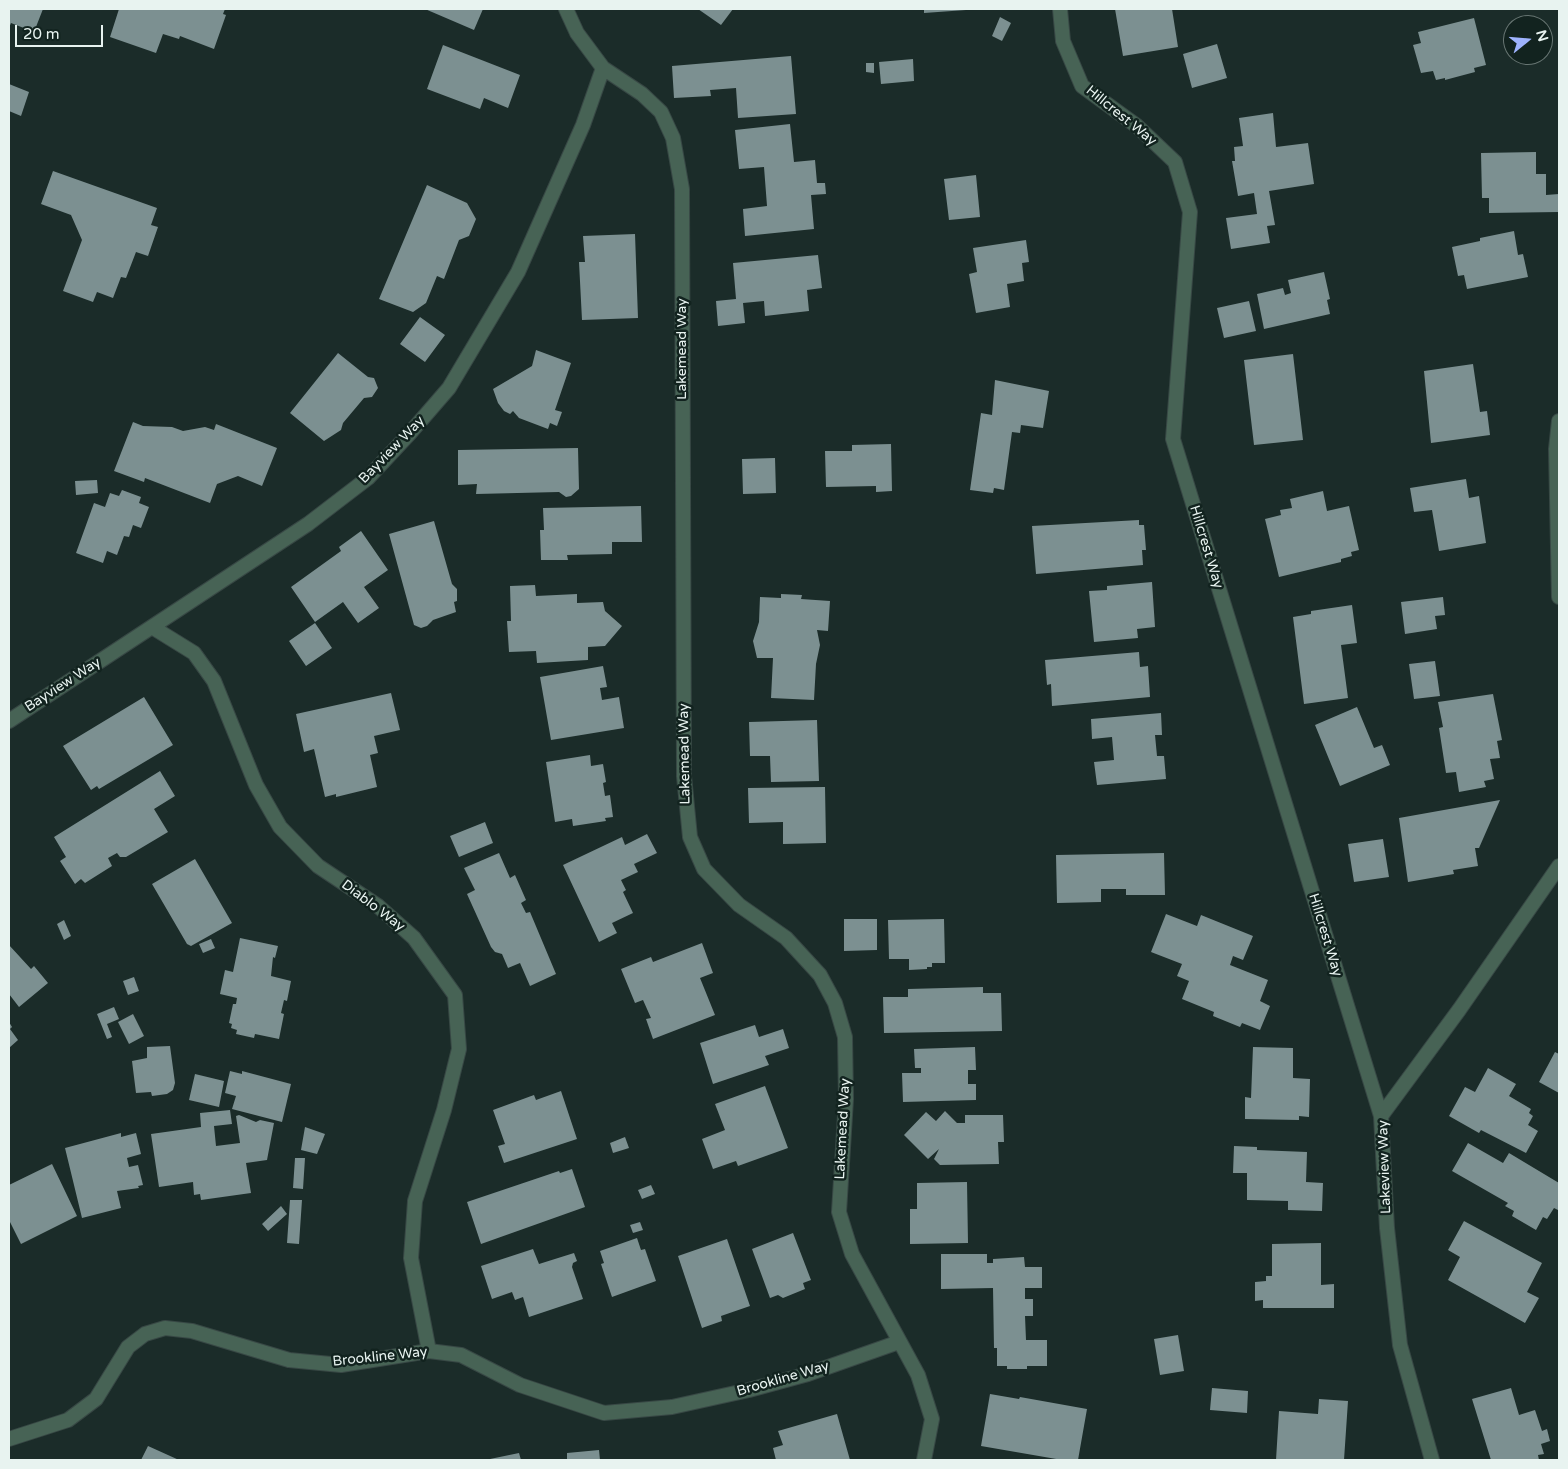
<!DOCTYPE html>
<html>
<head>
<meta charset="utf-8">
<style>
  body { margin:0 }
  #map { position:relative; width:1568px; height:1469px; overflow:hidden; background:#1b2c29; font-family:"Varela Round",sans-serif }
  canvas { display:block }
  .frame { position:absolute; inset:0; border:10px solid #e8f3f0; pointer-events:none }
  .north { position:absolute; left:1503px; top:15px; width:50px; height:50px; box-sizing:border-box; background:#12231f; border:1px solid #687673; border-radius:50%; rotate:73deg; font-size:14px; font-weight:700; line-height:20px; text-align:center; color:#e8f3f0 }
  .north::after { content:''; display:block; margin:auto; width:18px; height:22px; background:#9eb3fd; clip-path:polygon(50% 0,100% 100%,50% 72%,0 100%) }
  .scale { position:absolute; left:15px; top:25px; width:88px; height:22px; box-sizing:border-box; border:2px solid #e8f3f0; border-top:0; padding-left:6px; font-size:15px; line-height:18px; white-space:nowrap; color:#e8f3f0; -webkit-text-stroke:4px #12231f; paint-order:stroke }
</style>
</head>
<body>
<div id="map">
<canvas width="1568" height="1469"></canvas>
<div class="frame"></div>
<div class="north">N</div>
<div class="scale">20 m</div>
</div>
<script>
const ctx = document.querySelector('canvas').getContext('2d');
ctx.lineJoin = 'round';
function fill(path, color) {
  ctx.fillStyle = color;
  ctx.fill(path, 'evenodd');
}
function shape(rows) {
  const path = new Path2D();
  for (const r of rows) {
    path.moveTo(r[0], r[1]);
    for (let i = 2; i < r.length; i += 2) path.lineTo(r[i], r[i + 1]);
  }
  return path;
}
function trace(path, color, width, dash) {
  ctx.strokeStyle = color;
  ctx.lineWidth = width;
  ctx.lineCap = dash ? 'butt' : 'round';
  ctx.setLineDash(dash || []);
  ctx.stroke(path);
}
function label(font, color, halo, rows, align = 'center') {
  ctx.font = font + ' "Varela Round",sans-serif';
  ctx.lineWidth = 5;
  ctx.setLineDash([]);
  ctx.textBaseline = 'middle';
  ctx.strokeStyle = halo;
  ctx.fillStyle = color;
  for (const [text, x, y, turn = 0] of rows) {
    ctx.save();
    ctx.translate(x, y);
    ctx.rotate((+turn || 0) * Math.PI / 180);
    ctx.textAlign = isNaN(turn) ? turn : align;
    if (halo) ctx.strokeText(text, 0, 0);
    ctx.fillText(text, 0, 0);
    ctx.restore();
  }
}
const building = shape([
  [9,9,43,9,34,32,11,23,9,28],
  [119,9,225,9,223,14,226,15,214,49,180,36,179,39,163,34,156,53,110,37],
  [425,9,483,9,474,30],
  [698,9,733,9,721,25],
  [924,9,966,9,966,10,924,13],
  [1115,9,1172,9,1178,47,1123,56],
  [1000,17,1011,23,1002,41,992,36],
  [1474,18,1486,65,1474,68,1475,72,1445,80,1445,78,1436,80,1433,71,1421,73,1413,45,1421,43,1418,32],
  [1217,44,1227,78,1192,88,1183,54],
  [443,45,520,75,508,108,484,98,480,109,427,89],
  [791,56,796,114,738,118,736,88,710,90,711,96,674,98,672,66],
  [913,59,914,81,881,84,879,62],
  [866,63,874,63,874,73,866,72],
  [9,84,29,92,21,116,9,111],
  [1273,113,1276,147,1308,143,1314,184,1269,191,1275,225,1267,226,1270,243,1231,249,1226,218,1257,214,1254,193,1238,196,1232,161,1235,161,1234,147,1243,146,1239,118],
  [790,124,794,162,815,160,817,183,825,183,826,194,811,195,814,229,745,236,743,209,767,206,764,167,739,169,735,130],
  [1536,152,1536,174,1546,174,1546,195,1559,194,1559,212,1489,213,1489,198,1482,198,1481,153],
  [53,171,157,208,151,225,158,227,148,256,136,252,126,278,121,277,113,298,97,292,93,302,63,291,82,240,71,215,41,204],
  [976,175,980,217,949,220,944,179],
  [427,185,467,203,476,219,469,236,459,240,444,279,437,276,426,303,413,312,379,299],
  [1514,231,1518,255,1523,254,1528,277,1467,289,1464,275,1458,276,1452,247,1480,241,1480,238],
  [635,234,638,318,582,320,579,262,585,262,583,236],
  [1026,240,1029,262,1022,263,1024,281,1007,284,1010,307,976,313,969,274,977,272,973,248],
  [818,255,822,288,807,290,809,311,765,316,764,301,743,303,745,323,718,326,716,301,736,299,733,263],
  [1324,272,1330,299,1327,300,1330,314,1264,329,1257,294,1283,288,1285,295,1291,293,1288,280],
  [1249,301,1256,331,1224,338,1217,308],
  [420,317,445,335,425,362,400,344],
  [536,350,571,363,555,410,562,412,557,426,550,423,548,429,519,418,513,411,510,414,504,411,498,403,493,389,532,366],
  [338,353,368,377,374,378,378,388,372,397,364,398,343,423,341,430,324,441,290,413],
  [1293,354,1303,440,1254,445,1244,360],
  [1473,364,1480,412,1487,411,1490,435,1431,443,1424,371],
  [995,380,1049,391,1043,428,1021,425,1020,433,1012,432,1004,490,994,488,993,493,970,490,981,413,992,415],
  [133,422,143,426,172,427,183,431,205,427,214,430,216,424,277,448,262,486,238,476,217,484,210,503,145,478,144,482,114,471],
  [891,444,892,491,876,492,876,486,826,487,825,451,852,451,852,445],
  [578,448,579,489,571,496,566,497,559,492,476,494,477,484,458,485,458,450],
  [775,458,776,493,743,494,742,459],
  [1466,479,1469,498,1479,496,1486,543,1439,551,1432,510,1414,512,1410,488],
  [97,480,98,493,76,495,75,481],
  [122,490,141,497,139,503,149,507,141,528,133,525,129,537,124,536,117,555,107,551,103,563,76,553,94,503,105,507,110,493,119,496],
  [1323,491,1327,511,1349,506,1359,550,1351,552,1352,556,1341,559,1341,562,1279,577,1265,519,1281,515,1280,510,1292,508,1290,499],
  [641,506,642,542,612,542,612,554,567,555,568,560,541,560,540,530,544,530,543,508],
  [1139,520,1139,525,1144,525,1146,550,1142,550,1143,565,1036,574,1032,526],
  [434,521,452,584,457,589,457,601,454,602,456,612,433,620,427,626,421,628,414,625,389,534],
  [361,531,388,570,364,587,379,608,358,623,343,602,315,622,291,587,341,551,339,547],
  [1152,582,1155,627,1137,629,1138,638,1094,642,1089,591,1107,590,1107,586],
  [535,585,536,596,577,594,577,603,603,602,605,611,622,626,605,646,588,647,588,660,537,663,536,651,509,652,507,621,511,621,510,586],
  [781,594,802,595,801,599,830,601,828,631,817,630,820,645,816,664,814,700,771,698,773,658,757,658,753,641,759,622,760,597,781,598],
  [1443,597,1445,615,1435,616,1437,629,1405,634,1401,602],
  [1352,605,1357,643,1341,645,1348,698,1304,704,1293,617,1311,614,1311,611],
  [315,623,332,648,306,666,289,641],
  [1139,652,1140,667,1148,666,1150,697,1052,706,1051,684,1047,685,1045,660],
  [1435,661,1440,696,1414,699,1409,664],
  [603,666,607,687,600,688,602,700,619,697,624,728,551,740,540,677],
  [391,693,400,730,374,736,378,753,370,755,377,787,336,797,336,794,325,797,314,749,304,752,296,714],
  [1493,694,1502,740,1497,741,1500,758,1490,759,1494,779,1484,781,1486,787,1459,792,1456,772,1446,773,1439,728,1443,727,1438,702],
  [144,697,173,745,99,789,97,786,91,790,63,746],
  [1357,707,1374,748,1382,745,1390,765,1340,786,1315,725],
  [1161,713,1162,735,1155,735,1157,756,1164,756,1166,779,1097,785,1094,762,1114,760,1112,737,1092,739,1091,719],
  [817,720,819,781,771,782,770,756,750,756,749,722],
  [590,755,591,766,603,764,606,782,603,783,605,796,610,795,613,817,605,818,606,821,573,826,572,819,555,822,546,762],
  [160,771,175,796,154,809,168,832,126,857,120,857,117,853,108,858,112,866,85,883,81,879,75,884,60,861,66,857,54,837],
  [825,787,826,843,783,844,783,822,749,823,748,788],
  [1500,800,1479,848,1475,848,1478,866,1453,870,1454,874,1408,882,1399,818],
  [485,822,493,843,459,857,450,836],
  [647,834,657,853,634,864,638,872,621,880,626,890,623,892,633,913,612,923,617,933,599,942,563,865,622,837,625,845],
  [1383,839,1389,877,1354,882,1348,844],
  [499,853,510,878,515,875,526,900,521,903,526,913,530,912,556,974,530,986,520,963,508,968,502,954,495,952,491,947,467,894,475,890,464,868],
  [1164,853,1165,895,1126,895,1126,889,1101,889,1101,902,1057,903,1056,855],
  [195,859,232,923,191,946,187,944,152,884],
  [1166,914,1197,926,1201,915,1253,936,1243,960,1233,956,1230,965,1268,980,1260,1001,1270,1006,1260,1030,1242,1023,1240,1027,1213,1016,1214,1012,1182,999,1189,981,1177,976,1182,964,1151,952],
  [844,919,877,919,877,950,844,951],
  [944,919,945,963,932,963,932,967,927,967,927,969,909,970,909,959,889,959,888,920],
  [64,920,71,936,64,940,57,924],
  [240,938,278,946,275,958,273,957,271,976,291,981,287,1001,284,1000,281,1013,284,1014,279,1039,255,1034,254,1038,236,1034,237,1030,231,1028,232,1024,229,1023,233,1004,236,1004,237,998,220,994,225,970,233,972],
  [211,939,215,948,203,953,199,944],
  [702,943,713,973,700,978,715,1015,653,1039,646,1019,651,1018,643,1000,635,1003,621,969,651,957,653,962],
  [9,945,31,969,34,966,48,983,19,1007,9,994],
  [134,977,139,991,128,995,123,981],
  [983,987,983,993,1001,993,1002,1031,884,1033,883,997,908,997,908,989],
  [114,1007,119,1019,107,1024,112,1037,107,1039,97,1014],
  [133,1014,144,1036,129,1044,118,1022],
  [9,1022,12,1027,10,1029,18,1040,9,1048],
  [755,1025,759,1037,783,1029,789,1048,765,1056,769,1065,713,1084,700,1043],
  [170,1046,175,1083,173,1090,167,1094,152,1096,151,1092,136,1093,132,1061,147,1058,147,1047],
  [975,1047,976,1070,968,1070,968,1084,976,1084,976,1100,903,1102,902,1073,921,1073,921,1068,915,1068,914,1049],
  [1253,1047,1293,1048,1293,1078,1310,1079,1309,1117,1299,1116,1299,1120,1245,1119,1245,1097,1251,1098],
  [1555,1052,1559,1054,1559,1093,1539,1082],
  [1488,1068,1516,1084,1509,1096,1531,1109,1529,1113,1533,1116,1528,1125,1538,1131,1526,1153,1481,1130,1479,1133,1449,1116,1465,1087,1475,1092],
  [230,1071,242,1074,242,1071,291,1084,282,1122,232,1109,236,1096,225,1093],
  [195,1074,224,1081,219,1107,189,1100],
  [765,1086,788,1148,738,1166,736,1161,713,1169,702,1139,725,1130,715,1104],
  [561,1091,577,1139,504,1163,498,1146,505,1144,493,1110,534,1095,536,1100],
  [230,1110,232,1124,214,1126,216,1146,240,1143,236,1116,239,1115,256,1122,260,1120,274,1123,267,1160,246,1163,251,1193,201,1200,200,1194,194,1195,193,1182,159,1187,151,1134,201,1127,200,1113],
  [945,1111,957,1123,965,1123,965,1115,1003,1115,1004,1142,998,1142,999,1164,940,1165,934,1159,939,1149,928,1159,904,1135,926,1112,936,1121],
  [305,1127,325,1134,317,1154,301,1150],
  [121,1133,121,1137,136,1133,141,1154,127,1158,129,1167,138,1165,143,1185,138,1186,139,1188,117,1191,121,1208,82,1218,65,1148],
  [625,1137,629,1148,613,1153,610,1143],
  [1468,1143,1503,1163,1509,1153,1559,1183,1558,1210,1554,1208,1547,1219,1543,1217,1536,1230,1512,1216,1514,1211,1505,1206,1508,1203,1452,1171],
  [1234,1146,1257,1147,1257,1150,1307,1152,1306,1182,1323,1183,1322,1211,1288,1210,1288,1201,1247,1200,1247,1173,1233,1173],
  [295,1158,305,1158,303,1189,293,1188],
  [52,1164,77,1216,21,1244,9,1220,9,1185],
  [572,1169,585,1207,481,1244,467,1202,559,1171,560,1173],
  [967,1182,968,1243,910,1244,910,1209,917,1209,917,1183],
  [651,1185,655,1194,642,1199,638,1190],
  [290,1200,302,1200,299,1244,287,1243],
  [281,1206,287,1214,268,1231,262,1224],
  [1464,1221,1542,1263,1527,1292,1539,1298,1525,1323,1448,1280,1460,1257,1448,1250],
  [640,1222,643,1230,633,1233,630,1225],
  [793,1233,811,1280,803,1283,805,1289,783,1298,778,1295,770,1298,752,1249],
  [637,1238,641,1250,645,1249,656,1281,612,1297,601,1264,604,1263,600,1251],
  [727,1239,750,1306,721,1316,722,1321,702,1328,678,1256],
  [1321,1243,1321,1285,1334,1284,1334,1308,1263,1308,1263,1300,1255,1301,1255,1282,1266,1281,1266,1276,1272,1276,1272,1244],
  [533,1249,539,1264,574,1253,577,1261,573,1263,572,1267,583,1299,529,1317,523,1297,515,1300,512,1292,492,1299,481,1266],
  [941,1254,987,1254,987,1263,993,1263,993,1259,1024,1257,1025,1267,1042,1267,1042,1288,1025,1288,1025,1299,1033,1299,1033,1316,1025,1316,1026,1340,1047,1340,1047,1366,1027,1366,1027,1369,1007,1369,1007,1366,997,1366,997,1348,994,1348,993,1288,941,1289],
  [1178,1335,1184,1371,1160,1375,1154,1339],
  [1212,1388,1248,1391,1247,1413,1210,1410],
  [1511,1388,1519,1415,1535,1410,1542,1431,1547,1429,1550,1441,1541,1444,1544,1454,1538,1455,1539,1460,1491,1460,1472,1399],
  [990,1394,1019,1399,1020,1397,1087,1409,1078,1460,1062,1460,981,1446],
  [1319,1399,1348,1401,1344,1460,1276,1460,1279,1411,1318,1414],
  [837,1414,850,1460,776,1460,773,1448,783,1445,778,1431],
  [148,1446,179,1460,141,1460],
  [599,1450,600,1460,567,1460,567,1453],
  [519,1453,521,1460,490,1460,490,1459]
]);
const minor = shape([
  [566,9,577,33,603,68,642,94,661,112,673,138,682,189,684,776,690,837,704,869,739,905,786,938,820,975,835,1003,845,1037,846,1099,839,1212,852,1254,918,1375,932,1419,924,1460],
  [1060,9,1063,41,1082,86,1137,126,1175,162,1190,212,1173,439,1381,1116],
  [1559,421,1556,449,1559,597],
  [152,627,194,653,214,681,256,785,280,827,318,866,378,906,414,938,455,995,459,1049,444,1110,415,1201,411,1258,429,1351],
  [9,721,308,524,368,478,410,433,449,388,518,272,583,125,603,68],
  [9,1439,68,1420,96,1399,128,1347,145,1334,165,1328,192,1331,289,1360,341,1365,429,1351,461,1355,520,1385,604,1413,672,1407,749,1390,808,1374,899,1342],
  [1432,1460,1400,1345,1387,1228,1381,1116,1459,1010,1559,866]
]);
const streetNames = [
  ["Hillcrest Way",1121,116,39],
  ["Lakemead Way",682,349,-90],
  ["Bayview Way",392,450,-46],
  ["Hillcrest Way",1206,547,73],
  ["Bayview Way",63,685,-33],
  ["Lakemead Way",685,754,-91],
  ["Diablo Way",373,906,37],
  ["Hillcrest Way",1325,935,73],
  ["Lakemead Way",843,1129,-87],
  ["Lakeview Way",1385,1167,-92],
  ["Brookline Way",380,1357,-6],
  ["Brookline Way",783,1379,-16]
];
fill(building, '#7c9091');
trace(minor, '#384845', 16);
trace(minor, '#476355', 14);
label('14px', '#e8f3f0', '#12231f', streetNames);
</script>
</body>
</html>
